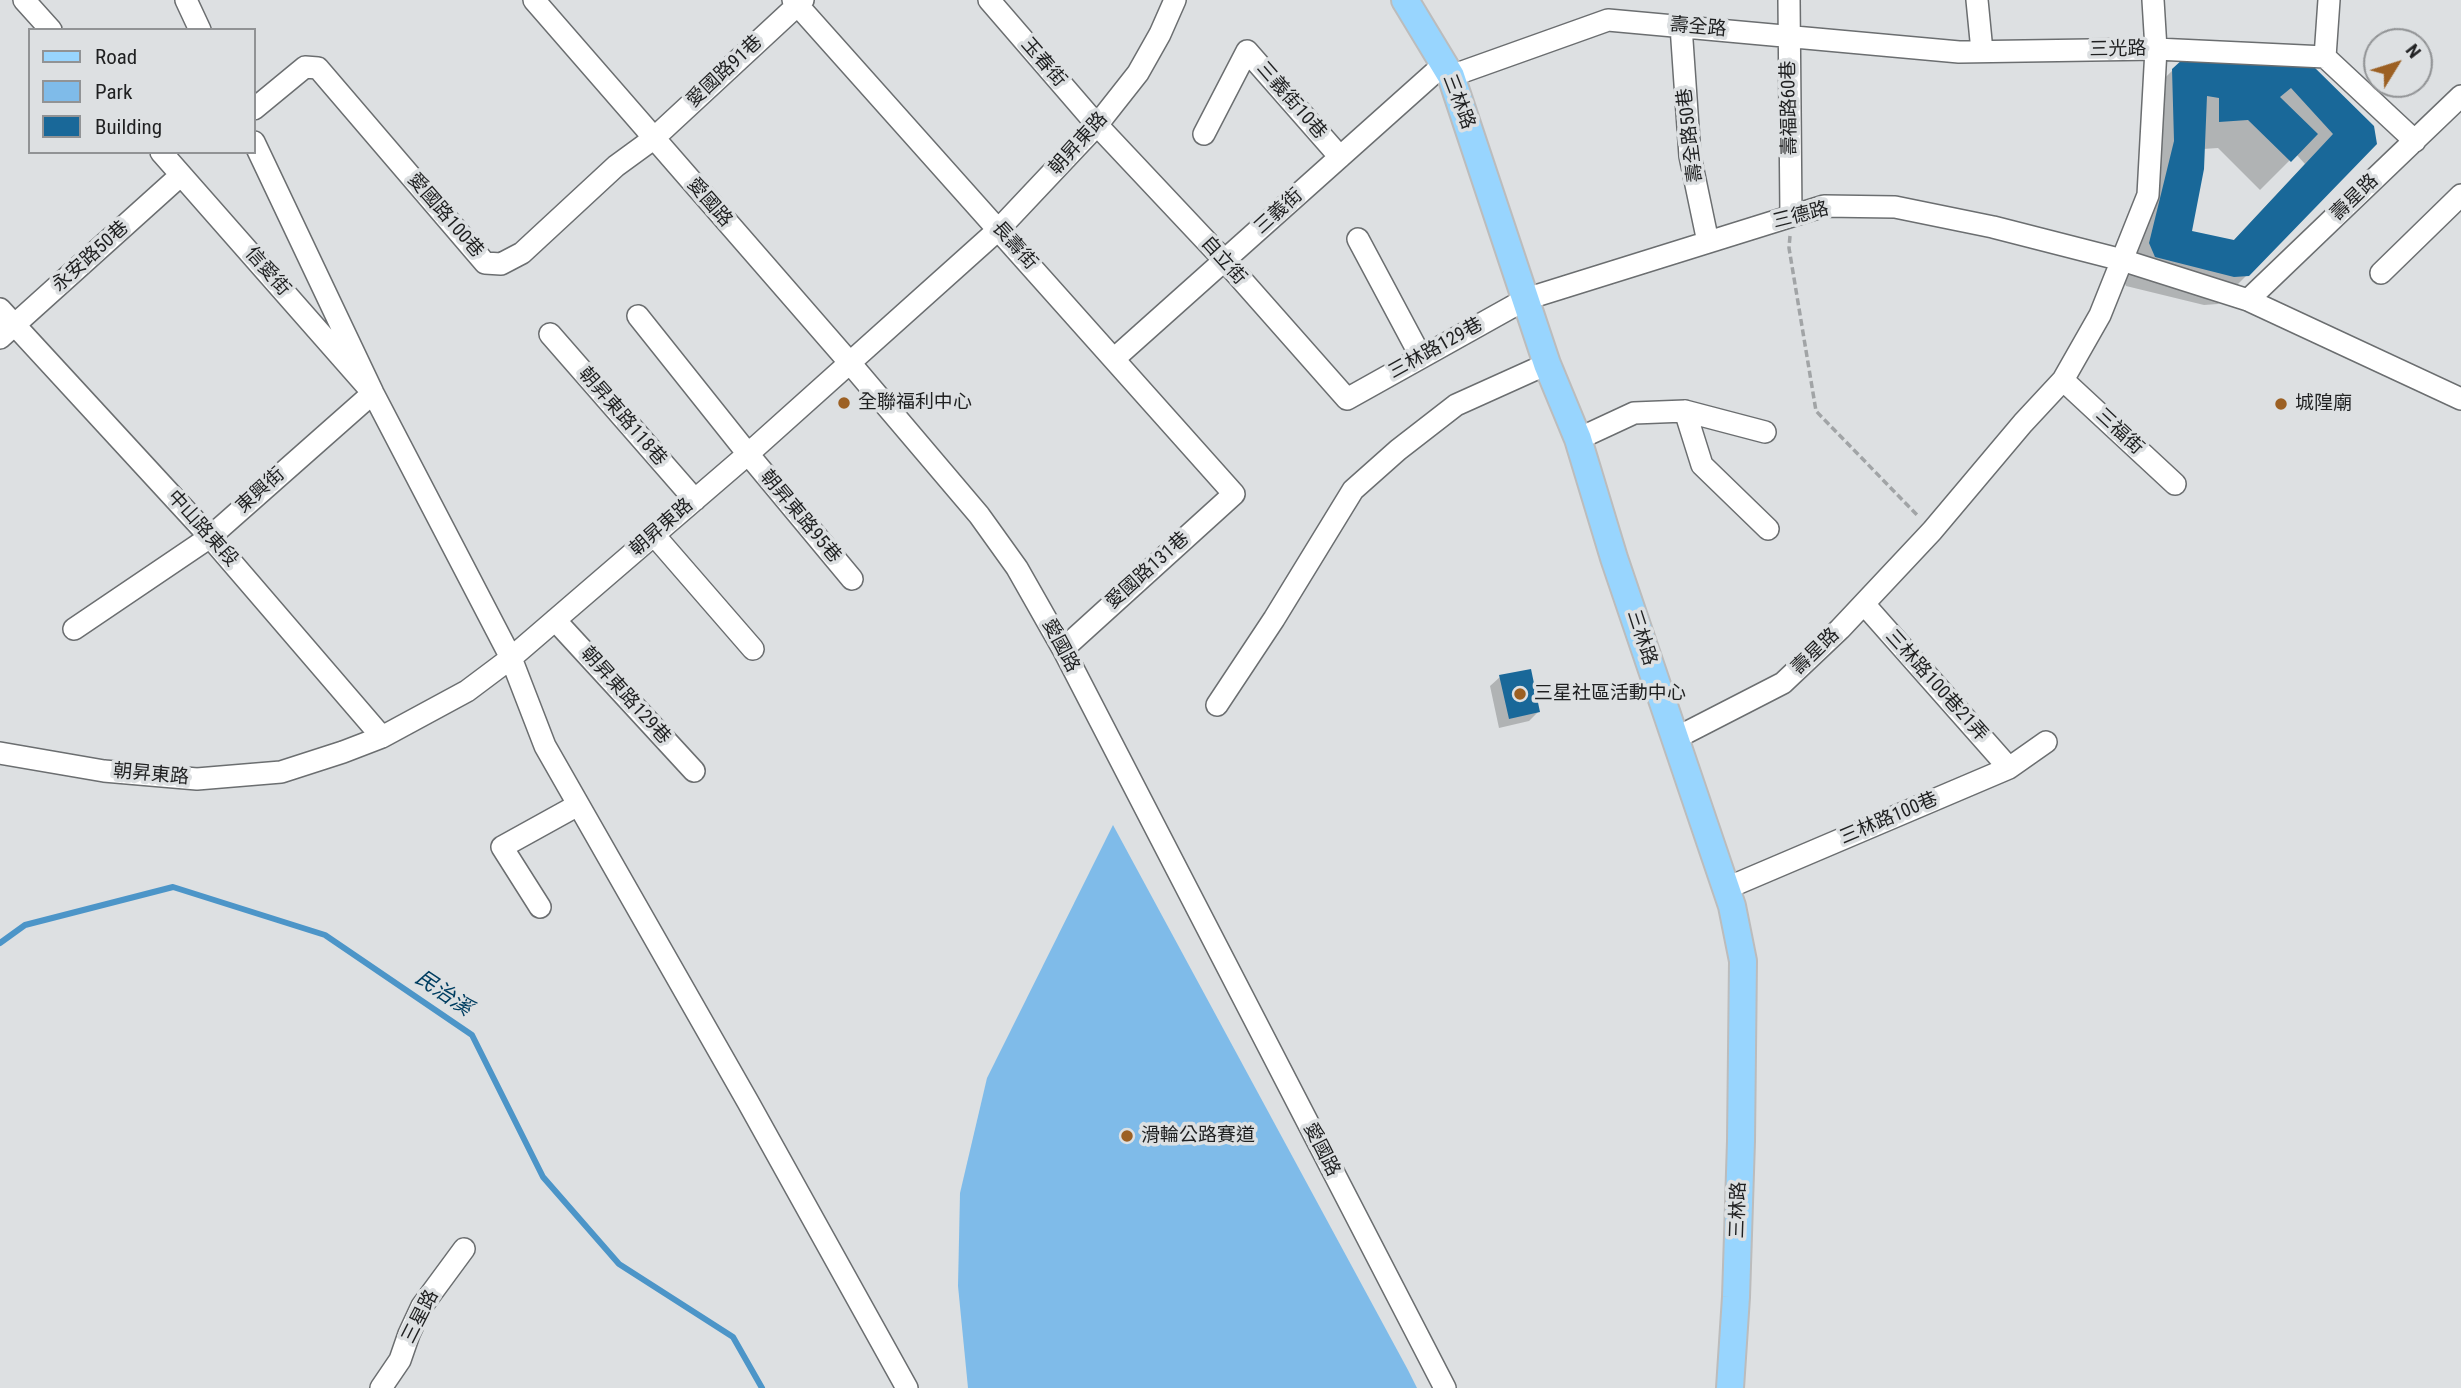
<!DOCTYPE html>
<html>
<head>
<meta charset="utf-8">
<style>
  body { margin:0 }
  #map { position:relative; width:2461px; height:1388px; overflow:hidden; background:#dde0e2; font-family:"Roboto Condensed",sans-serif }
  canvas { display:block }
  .legend { position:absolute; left:28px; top:28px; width:228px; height:126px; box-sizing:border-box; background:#dde0e2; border:2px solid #919395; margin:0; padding:9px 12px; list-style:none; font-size:21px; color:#1f2021 }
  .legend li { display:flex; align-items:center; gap:14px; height:35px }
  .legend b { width:35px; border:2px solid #919395 }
  .north { position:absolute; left:2363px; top:28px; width:70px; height:70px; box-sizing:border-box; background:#dde0e2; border:2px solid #919395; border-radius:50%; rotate:52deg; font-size:19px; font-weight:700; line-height:28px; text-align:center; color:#1f2021 }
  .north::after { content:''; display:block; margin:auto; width:24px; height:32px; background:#9c6023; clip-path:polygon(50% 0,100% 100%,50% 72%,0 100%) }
</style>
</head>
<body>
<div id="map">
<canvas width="2461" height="1388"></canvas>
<ul class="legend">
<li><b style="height:9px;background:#98d5fe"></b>Road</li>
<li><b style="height:19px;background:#7fbbe9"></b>Park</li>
<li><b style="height:19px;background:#196899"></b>Building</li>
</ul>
<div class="north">N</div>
</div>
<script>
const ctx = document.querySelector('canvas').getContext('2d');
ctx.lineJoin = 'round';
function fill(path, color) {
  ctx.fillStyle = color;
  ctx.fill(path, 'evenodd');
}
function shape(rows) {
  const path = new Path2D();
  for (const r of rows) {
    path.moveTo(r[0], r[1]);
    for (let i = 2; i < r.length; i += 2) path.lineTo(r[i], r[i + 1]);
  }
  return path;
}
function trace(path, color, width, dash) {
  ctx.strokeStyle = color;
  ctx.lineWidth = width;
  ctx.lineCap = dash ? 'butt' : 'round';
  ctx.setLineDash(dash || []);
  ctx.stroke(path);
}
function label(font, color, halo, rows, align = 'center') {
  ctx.font = font + ' "Roboto Condensed","Noto Sans TC",sans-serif';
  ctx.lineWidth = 7;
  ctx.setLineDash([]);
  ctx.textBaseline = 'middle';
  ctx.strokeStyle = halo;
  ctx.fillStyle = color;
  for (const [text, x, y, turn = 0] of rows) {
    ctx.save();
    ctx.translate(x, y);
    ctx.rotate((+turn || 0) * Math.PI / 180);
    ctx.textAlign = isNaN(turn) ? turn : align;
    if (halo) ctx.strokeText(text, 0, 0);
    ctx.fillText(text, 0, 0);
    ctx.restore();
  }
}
const green = shape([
  [1113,825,1408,1370,1417,1388,968,1388,958,1286,960,1193,987,1078]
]);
const shadow = shape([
  [2310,65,2373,127,2247,275,2218,304,2204,305,2126,286,2120,273,2145,172,2143,99,2173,70],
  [2218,148,2260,190,2296,154,2305,164,2233,241,2190,232,2203,149],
  [1500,677,1538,712,1529,721,1499,728,1490,686]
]);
const stream = shape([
  [0,943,25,925,173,887,325,935,472,1035,543,1177,619,1264,733,1337,762,1388]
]);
const building = shape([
  [2183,59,2311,64,2374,126,2377,144,2249,276,2234,277,2155,257,2149,243,2174,141,2172,69],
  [2291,88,2333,134,2234,240,2192,231,2204,169,2207,96,2219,98,2219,122,2248,120,2291,162,2318,134,2280,97],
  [1531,669,1540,712,1509,719,1499,675]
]);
const path = shape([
  [1790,236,1789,248,1816,411,1919,517]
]);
const minor = shape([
  [24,0,51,30],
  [186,0,200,30],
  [534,0,850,363,979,515,1017,568,1063,649,1445,1388],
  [793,0,1234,494,1063,649],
  [989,0,1097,125,1225,261,1347,399,1526,299,1824,206,1895,207,1993,227,2122,260,2248,300,2461,399],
  [1789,0,1791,216],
  [1977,0,1982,51],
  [1681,26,1690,156,1708,242],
  [2325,57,2329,0],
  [1451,76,1608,20,1959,52,2156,49,2325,57,2415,141],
  [254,109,305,67,318,68,485,263,501,264,522,253,616,166,653,139,803,0],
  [1204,134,1247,51,1340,157],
  [254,142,373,393,511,658,545,746,748,1102,907,1388],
  [1358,239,1421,357],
  [2381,273,2461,195],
  [2248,300,2461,96],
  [0,309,210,537,382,737],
  [638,316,748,454,852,579],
  [550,334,695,500],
  [0,338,181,175],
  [1115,358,1443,65],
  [2063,380,2175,484],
  [1685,411,1702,465,1768,529],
  [1578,439,1634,413,1685,411,1765,432],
  [654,535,753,649],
  [1864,604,2009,768],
  [555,620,694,771],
  [74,629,210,537,373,393,161,152],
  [1217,705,1274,619,1353,490,1398,450,1456,405,1547,364],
  [1674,739,1783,683,1840,629,1932,531,2023,423,2063,380,2100,315,2148,195,2156,49,2153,0],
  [0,753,104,771,197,779,281,772,343,752,382,737,467,691,511,658,748,454,999,229,1097,125,1138,73,1160,34,1175,0],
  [1727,888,2009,768,2046,742],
  [540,907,502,847,578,805],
  [381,1388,400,1360,409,1334,422,1306,464,1249]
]);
const major = shape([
  [1405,0,1451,76,1547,364,1578,439,1614,558,1732,906,1743,961,1741,1141,1736,1297,1730,1388]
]);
const markers = [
  [844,403,7,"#9c6023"],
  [2281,404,7,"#9c6023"],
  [1520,694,7,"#9c6023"],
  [1127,1136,7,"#9c6023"]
];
const streetNames = [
  ["壽全路",1698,28,5],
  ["三光路",2118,50,-1],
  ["玉春街",1043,63,49],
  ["愛國路91巷",725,72,-43],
  ["三義街10巷",1291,101,49],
  ["三林路",1458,102,69],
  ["壽福路60巷",1790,108,-91],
  ["壽全路50巷",1691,135,-97],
  ["朝昇東路",1079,144,-48],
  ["壽星路",2355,198,-44],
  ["愛國路",709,203,49],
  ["三義街",1279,212,-42],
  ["愛國路100巷",445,216,49],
  ["三德路",1801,216,-14],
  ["長壽街",1014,246,48],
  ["永安路50巷",91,257,-42],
  ["自立街",1223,261,48],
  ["信愛街",267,272,49],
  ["三林路129巷",1436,349,-29],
  ["朝昇東路118巷",622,417,49],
  ["三福街",2119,432,43],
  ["東興街",261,491,-42],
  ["朝昇東路95巷",800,517,50],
  ["朝昇東路",662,528,-41],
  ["中山路東段",202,529,48],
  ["愛國路131巷",1148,571,-42],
  ["三林路",1641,638,72],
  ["愛國路",1060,646,62],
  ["壽星路",1816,652,-44],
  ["三林路100巷21弄",1936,686,48],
  ["朝昇東路129巷",625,696,48],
  ["朝昇東路",151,775,5],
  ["三林路100巷",1889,819,-23],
  ["愛國路",1321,1150,63],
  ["三林路",1739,1210,-88],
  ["三星路",421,1317,-63]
];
const poiNames = [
  ["全聯福利中心",858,403],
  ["城隍廟",2295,404],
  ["三星社區活動中心",1534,694],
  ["滑輪公路賽道",1141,1136]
];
const waterNames = [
  ["民治溪",443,994,34]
];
fill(green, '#7fbbe9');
fill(shadow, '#0003');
trace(stream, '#4c95c8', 6);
fill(building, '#196899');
trace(minor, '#6b6e70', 24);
trace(major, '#bcbcbc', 30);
trace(path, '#a1a4a6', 3.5, [7, 3.5]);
trace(minor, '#fff', 21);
trace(major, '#98d5fe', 26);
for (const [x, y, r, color] of markers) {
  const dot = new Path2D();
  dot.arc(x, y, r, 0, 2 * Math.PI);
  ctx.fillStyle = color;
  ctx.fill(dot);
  trace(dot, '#dde0e2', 2.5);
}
label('19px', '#1f2021', '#dde0e2', streetNames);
label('19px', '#1f2021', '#dde0e2', poiNames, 'left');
label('italic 21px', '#013e61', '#dde0e2', waterNames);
</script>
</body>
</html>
